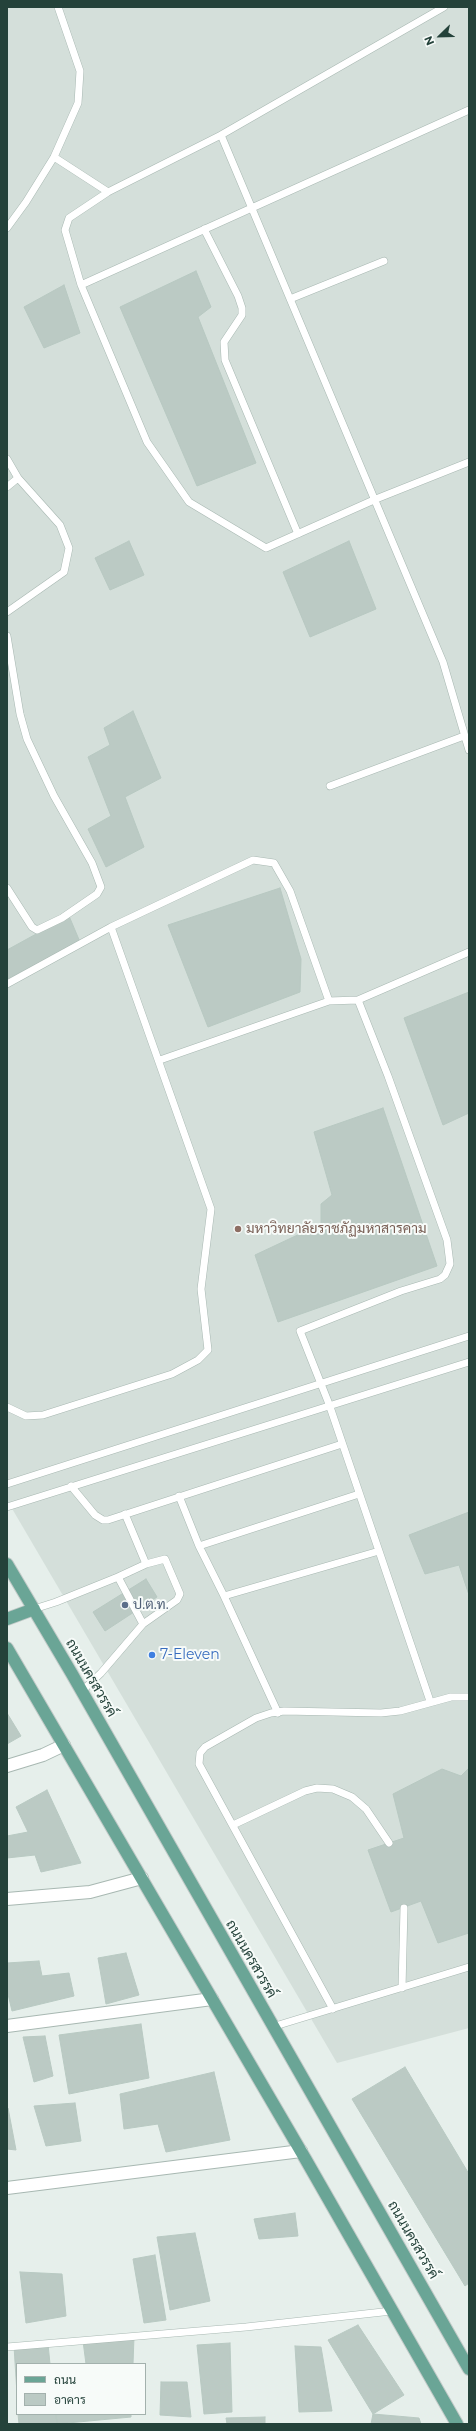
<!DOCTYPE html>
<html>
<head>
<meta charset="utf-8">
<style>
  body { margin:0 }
  #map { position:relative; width:476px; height:2431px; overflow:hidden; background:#e6efeb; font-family:Montserrat,Sarabun,sans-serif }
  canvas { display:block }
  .frame { position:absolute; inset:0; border:8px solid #24423a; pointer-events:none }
  .legend { position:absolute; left:16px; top:2363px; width:130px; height:52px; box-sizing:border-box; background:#f7fbf9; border:1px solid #a3b1ad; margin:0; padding:5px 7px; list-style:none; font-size:12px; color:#24423a }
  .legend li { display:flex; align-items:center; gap:8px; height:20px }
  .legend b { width:20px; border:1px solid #a3b1ad }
  .north { position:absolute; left:420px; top:16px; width:40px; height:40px; -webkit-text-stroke:3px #f7fbf9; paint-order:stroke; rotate:247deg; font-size:11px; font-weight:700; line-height:16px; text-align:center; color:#24423a }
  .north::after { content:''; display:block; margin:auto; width:14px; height:18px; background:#24423a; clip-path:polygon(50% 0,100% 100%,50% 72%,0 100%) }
</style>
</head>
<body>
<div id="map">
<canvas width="476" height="2431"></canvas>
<div class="frame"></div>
<ul class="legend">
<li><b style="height:5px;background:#6aa596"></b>ถนน</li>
<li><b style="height:11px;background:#bbcac4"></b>อาคาร</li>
</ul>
<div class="north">N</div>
</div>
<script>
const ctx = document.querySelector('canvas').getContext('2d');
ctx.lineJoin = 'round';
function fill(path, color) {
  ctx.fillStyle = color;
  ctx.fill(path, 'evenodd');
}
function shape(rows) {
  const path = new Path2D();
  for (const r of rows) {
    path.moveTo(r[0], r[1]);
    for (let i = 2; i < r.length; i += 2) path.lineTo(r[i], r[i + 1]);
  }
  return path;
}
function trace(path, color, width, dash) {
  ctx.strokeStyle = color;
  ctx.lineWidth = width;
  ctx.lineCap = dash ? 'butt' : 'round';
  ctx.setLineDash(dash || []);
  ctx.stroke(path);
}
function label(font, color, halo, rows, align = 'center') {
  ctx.font = font + ' Montserrat,Sarabun,sans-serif';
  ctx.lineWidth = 4;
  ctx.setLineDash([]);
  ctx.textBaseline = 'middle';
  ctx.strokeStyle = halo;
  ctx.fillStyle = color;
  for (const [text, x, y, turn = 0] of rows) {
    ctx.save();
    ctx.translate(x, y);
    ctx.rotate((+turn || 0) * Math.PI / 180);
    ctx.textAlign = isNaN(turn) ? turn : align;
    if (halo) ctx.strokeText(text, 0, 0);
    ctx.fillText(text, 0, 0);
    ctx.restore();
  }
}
const built = shape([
  [7,7,469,7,469,2028,337,2063,7,1500]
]);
const building = shape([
  [196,271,211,307,198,317,256,463,197,486,120,307,196,271],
  [64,285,80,333,44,348,24,307,64,285],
  [129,541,144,575,110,590,95,558,129,541],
  [349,541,376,609,310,637,283,572,349,541],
  [133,711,161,778,125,797,144,847,106,867,88,829,111,816,88,757,110,745,104,728,133,711],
  [280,888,301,959,300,992,208,1027,168,925,280,888],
  [69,916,80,942,7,979,7,950,69,916],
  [469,992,469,1113,443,1125,404,1018,469,992],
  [383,1108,437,1266,278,1322,255,1255,321,1224,321,1204,332,1195,314,1132,383,1108],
  [469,1512,469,1595,459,1565,425,1574,409,1535,469,1512],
  [146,1579,157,1597,105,1631,93,1612,146,1579],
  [7,1713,21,1736,7,1744,7,1713],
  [469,1768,469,1933,438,1943,421,1901,391,1912,368,1850,404,1838,393,1794,442,1769,461,1776,469,1768],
  [47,1790,81,1863,41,1872,35,1855,7,1858,7,1836,28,1832,16,1807,47,1790],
  [126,1953,139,1995,106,2004,98,1958,126,1953],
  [39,1961,42,1976,69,1973,74,1996,12,2011,7,1990,7,1963,39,1961],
  [141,2024,149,2078,69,2094,59,2035,141,2024],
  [45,2036,53,2076,34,2082,23,2037,45,2036],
  [405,2067,469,2174,469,2283,465,2286,352,2099,405,2067],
  [214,2072,230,2140,166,2152,158,2124,124,2129,120,2094,214,2072],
  [75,2103,81,2141,46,2146,34,2106,75,2103],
  [7,2108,8,2108,16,2150,7,2149,7,2108],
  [295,2213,298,2236,259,2239,254,2219,295,2213],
  [195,2233,210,2301,170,2310,157,2237,195,2233],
  [155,2255,166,2320,144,2323,133,2259,155,2255],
  [20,2272,62,2274,66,2316,26,2323,20,2272],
  [358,2325,404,2395,373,2414,328,2340,358,2325],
  [134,2337,133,2364,86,2364,83,2341,134,2337],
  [230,2343,232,2412,204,2414,197,2345,230,2343],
  [48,2344,50,2364,17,2364,17,2394,14,2346,48,2344],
  [295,2346,321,2347,332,2411,299,2412,295,2346],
  [161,2382,187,2382,191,2417,160,2415,161,2382],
  [18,2414,56,2414,57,2424,19,2424,18,2414],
  [56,2414,131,2414,131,2417,57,2424,56,2414],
  [373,2414,419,2418,421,2424,371,2424,373,2414],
  [265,2417,265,2424,227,2424,226,2418,265,2417]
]);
const lane = shape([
  [444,7,221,135,443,662,469,750],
  [469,110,81,285,147,442,189,502,266,548,376,499,469,462],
  [54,157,108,192],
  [7,228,26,202,54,157,78,103,80,71,58,7],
  [204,229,238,296,242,308,242,315,224,342,225,360,298,534],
  [81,285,65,230,69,218,108,192,221,135],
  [290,299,384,261],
  [7,459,18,478],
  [7,487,18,478,60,525,69,548,64,572,7,612],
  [7,636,20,714,27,739,54,796,92,863,101,887,97,894,62,918,37,930,32,927,7,888],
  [330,786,464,736],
  [7,984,111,927,253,860,274,863,290,891,329,1001],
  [358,1000,388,1076,447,1240,450,1264,445,1275,440,1279,401,1291,300,1331,329,1404,430,1701],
  [160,1060,329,1001,358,1000,469,952],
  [7,1407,26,1416,43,1415,172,1374,198,1360,208,1350,201,1289,211,1209,111,927],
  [7,1484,469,1336],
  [71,1486,95,1515,103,1520,108,1520,342,1444],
  [179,1496,199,1546,359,1494],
  [7,1507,469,1362],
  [125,1514,146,1564,165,1559,180,1594,177,1600,143,1624],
  [199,1546,224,1596],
  [118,1577,146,1564],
  [34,1609,56,1602,118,1577,143,1624,101,1673,82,1691],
  [278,1713,224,1596,379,1551],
  [233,1825,305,1791,317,1788,333,1789,352,1797,366,1809,389,1843],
  [402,1988,404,1908],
  [333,2009,199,1764,200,1753,205,1747,256,1718,271,1713,284,1711,381,1713,400,1711,451,1697,469,1697],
  [272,2027,469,1967],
  [7,2347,246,2327,392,2311]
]);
const street = shape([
  [7,1766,43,1755,64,1745],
  [7,1899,90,1892,142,1878],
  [7,2026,212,1999],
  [7,2188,301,2151]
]);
const primary = shape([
  [7,1564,72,1674,469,2369],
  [7,1619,34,1609],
  [7,1648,306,2160,457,2424]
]);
const markers = [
  [238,1229,4,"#8d6e63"],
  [125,1605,4,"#5c6f8a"],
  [152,1655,4,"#3f7fe0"]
];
const educationNames = [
  ["มหาวิทยาลัยราชภัฏมหาสารคาม",246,1229]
];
const serviceNames = [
  ["ป.ต.ท.",133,1605]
];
const shopNames = [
  ["7-Eleven",160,1655]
];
const streetNames = [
  ["ถนนนครสวรรค์",91,1678,60],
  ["ถนนนครสวรรค์",251,1959,60],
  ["ถนนนครสวรรค์",413,2240,60]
];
fill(built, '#d4dfda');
fill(building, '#bbcac4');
trace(building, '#b8c9c2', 1);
trace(lane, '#a8b8b2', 8);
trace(street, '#a8b8b2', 14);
trace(primary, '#c2cac8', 14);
trace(lane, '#fff', 7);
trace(street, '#fff', 12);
trace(primary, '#6aa596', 12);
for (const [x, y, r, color] of markers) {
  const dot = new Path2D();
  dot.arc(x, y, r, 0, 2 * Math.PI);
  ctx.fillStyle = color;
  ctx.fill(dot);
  trace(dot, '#f7fbf9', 1.5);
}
label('14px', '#785e54', '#f7fbf9', educationNames, 'left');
label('14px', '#4e5e75', '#f7fbf9', serviceNames, 'left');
label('14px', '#366cbe', '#f7fbf9', shopNames, 'left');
label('14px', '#24423a', '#f7fbf9', streetNames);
</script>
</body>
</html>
